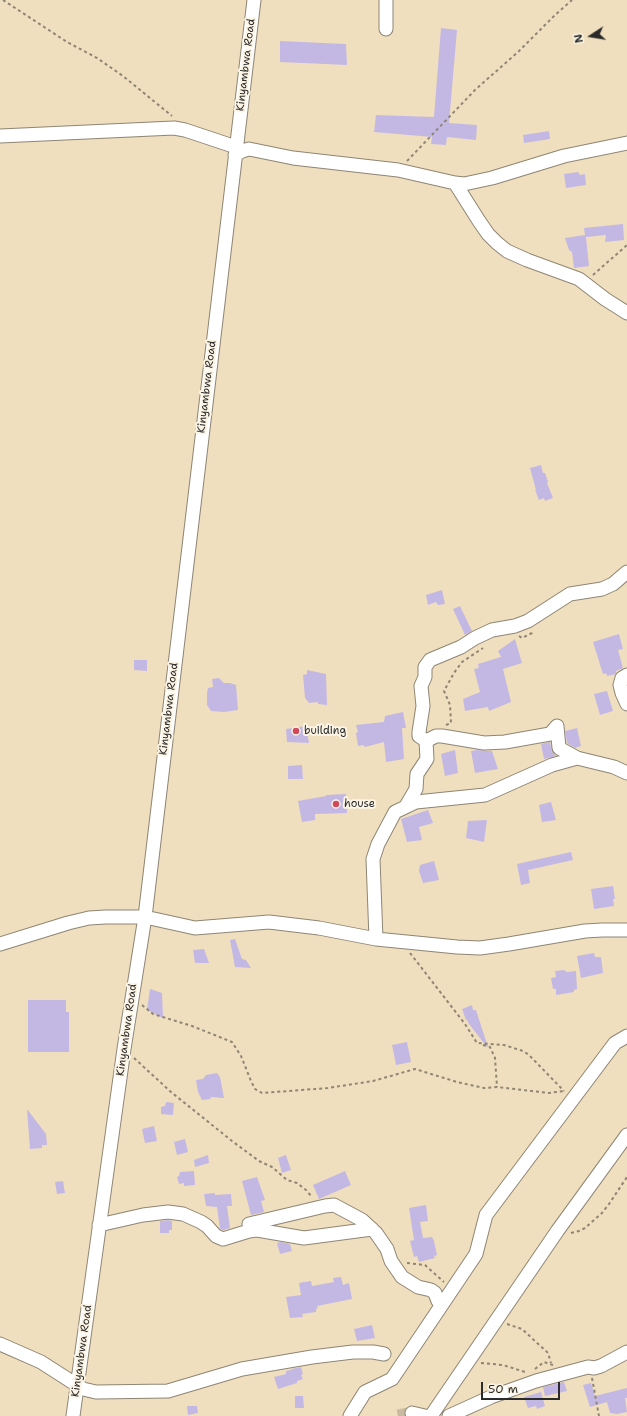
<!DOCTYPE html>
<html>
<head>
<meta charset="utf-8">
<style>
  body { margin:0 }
  #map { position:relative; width:627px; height:1416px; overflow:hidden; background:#f0dfbe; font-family:"Shantell Sans",sans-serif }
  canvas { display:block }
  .north { position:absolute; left:571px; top:16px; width:40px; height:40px; -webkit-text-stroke:3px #fcf5e5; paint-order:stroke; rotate:258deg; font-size:11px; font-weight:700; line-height:16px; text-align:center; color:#2b2b2b }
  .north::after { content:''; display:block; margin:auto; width:14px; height:18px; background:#2b2b2b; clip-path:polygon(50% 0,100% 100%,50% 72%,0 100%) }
  .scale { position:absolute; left:481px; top:1382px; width:79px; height:18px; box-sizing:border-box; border:2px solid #2b2b2b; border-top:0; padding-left:5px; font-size:12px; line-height:14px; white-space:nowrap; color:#2b2b2b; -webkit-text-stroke:3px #fcf5e5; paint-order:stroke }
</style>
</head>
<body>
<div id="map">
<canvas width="627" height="1416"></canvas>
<div class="north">N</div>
<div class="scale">50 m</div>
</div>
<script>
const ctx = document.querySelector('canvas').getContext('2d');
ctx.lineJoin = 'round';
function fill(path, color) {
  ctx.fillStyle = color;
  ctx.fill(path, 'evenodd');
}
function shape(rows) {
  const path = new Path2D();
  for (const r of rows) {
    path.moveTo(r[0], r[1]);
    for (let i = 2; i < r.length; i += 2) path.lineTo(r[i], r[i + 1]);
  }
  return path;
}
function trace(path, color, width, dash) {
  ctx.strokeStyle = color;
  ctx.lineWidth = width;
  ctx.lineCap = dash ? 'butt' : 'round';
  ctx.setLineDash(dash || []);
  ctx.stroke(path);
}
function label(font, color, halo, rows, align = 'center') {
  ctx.font = font + ' "Shantell Sans",sans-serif';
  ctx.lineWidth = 4;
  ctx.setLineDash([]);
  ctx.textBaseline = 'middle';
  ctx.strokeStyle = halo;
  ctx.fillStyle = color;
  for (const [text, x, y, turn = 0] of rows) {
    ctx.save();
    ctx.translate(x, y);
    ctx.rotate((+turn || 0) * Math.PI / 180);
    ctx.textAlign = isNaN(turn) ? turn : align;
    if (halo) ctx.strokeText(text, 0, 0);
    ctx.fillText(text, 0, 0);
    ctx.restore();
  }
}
const building = shape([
  [441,28,457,30,449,123,477,125,476,140,447,137,446,145,431,144,432,137,374,132,376,115,434,117],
  [280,41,346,44,347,65,280,62],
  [549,131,550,139,524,143,523,135],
  [578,172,580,175,585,174,586,185,566,188,564,174],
  [623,224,624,240,605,242,606,235,586,237,589,266,574,268,572,252,569,250,565,238,585,235,584,228],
  [541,465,543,473,545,473,548,482,547,483,553,498,545,501,544,498,539,500,535,490,536,490,530,468],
  [442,590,445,604,438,605,436,602,428,605,426,595],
  [460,606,472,631,465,635,453,609],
  [619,634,623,649,618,650,623,668,616,671,616,674,607,676,606,673,603,674,593,642],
  [515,639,522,663,503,669,511,702,489,711,488,707,465,711,463,699,480,692,474,669,479,668,478,664,501,657,498,651],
  [134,660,147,660,147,671,134,670],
  [307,670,326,674,327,705,318,704,318,702,309,703,305,698,303,675,307,674],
  [219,678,224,683,230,683,236,685,238,710,224,712,211,711,207,705,207,693,208,688,213,687,212,679],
  [607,691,613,711,600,715,594,694],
  [403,712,406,728,402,728,404,759,386,762,384,742,365,747,363,745,358,746,356,733,358,732,356,725,384,722,385,716],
  [306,726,309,743,287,742,286,729],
  [577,728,581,746,575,748,567,743,565,731],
  [550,742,552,752,556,756,544,759,541,744],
  [455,750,458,773,445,776,441,754],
  [477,750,492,751,498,769,475,773,471,751],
  [302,765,303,779,288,779,288,766],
  [346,794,347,813,315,814,315,820,302,822,298,801,326,796,326,795],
  [551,802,556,820,542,822,539,805],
  [428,810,433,823,419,827,422,840,407,842,401,819],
  [487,820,484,842,466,838,468,821],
  [571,852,573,860,528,870,530,883,521,885,517,864],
  [434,861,439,880,423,883,419,871,420,865],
  [613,886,615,899,613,899,614,906,594,909,591,889],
  [235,939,242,959,246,960,251,968,235,967,230,940],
  [204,949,209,963,195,963,193,950],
  [594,953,595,957,601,957,603,973,581,978,577,956],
  [564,970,567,972,576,971,577,989,574,990,574,992,556,995,556,989,553,989,551,978,556,977,555,971],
  [150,989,162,993,163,1018,147,1010],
  [28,1000,66,1000,66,1012,69,1012,69,1052,28,1052],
  [472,1005,473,1010,476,1010,488,1047,487,1047,469,1024,467,1020,466,1020,462,1009],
  [407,1042,411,1062,396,1065,392,1045],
  [217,1073,220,1077,224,1098,211,1097,210,1099,202,1100,198,1092,196,1080,203,1079,206,1075],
  [166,1102,174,1103,173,1115,161,1114,161,1107,165,1106],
  [27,1109,46,1134,47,1145,42,1145,42,1148,30,1149],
  [154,1126,157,1141,145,1143,142,1129],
  [185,1139,188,1152,177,1155,174,1142],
  [208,1155,209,1163,195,1167,194,1160],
  [286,1155,291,1170,282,1173,278,1158],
  [194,1171,195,1185,184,1186,184,1183,179,1184,177,1177,179,1176,180,1172],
  [345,1171,351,1185,319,1199,313,1185],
  [257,1177,265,1200,261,1201,264,1212,251,1215,242,1181],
  [63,1181,65,1193,57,1194,55,1182],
  [215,1193,215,1195,231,1194,232,1206,227,1206,230,1228,223,1230,220,1229,217,1207,206,1206,204,1194],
  [426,1205,428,1221,420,1222,423,1238,432,1237,434,1241,437,1255,434,1256,435,1258,419,1262,417,1256,414,1257,410,1241,414,1240,409,1208],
  [168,1220,172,1221,172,1230,169,1230,169,1233,160,1233,160,1221],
  [281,1242,290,1244,292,1251,280,1254,277,1243],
  [341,1277,343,1285,349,1283,352,1299,317,1306,318,1308,316,1309,316,1312,302,1314,303,1317,290,1318,286,1297,301,1295,299,1283,311,1281,312,1286,334,1282,333,1278],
  [372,1325,375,1338,357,1341,354,1329],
  [301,1367,303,1374,301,1375,303,1379,297,1381,297,1383,278,1389,274,1377,286,1374,286,1371,291,1370,292,1369],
  [564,1382,567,1391,545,1396,543,1387],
  [591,1383,595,1396,627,1388,627,1398,625,1398,627,1412,617,1414,610,1413,607,1402,590,1407,583,1385],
  [541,1392,545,1406,537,1409,536,1406,528,1408,524,1397],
  [295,1396,303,1396,304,1408,295,1408],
  [187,1406,197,1406,198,1413,188,1415]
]);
const minorTunnel = shape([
  [398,1416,412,1413]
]);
const path = shape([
  [3,0,67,42,97,58,123,76,172,116],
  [407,161,475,90,519,51,555,15,572,0],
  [593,275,627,245],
  [519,636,522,638,532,633,534,631],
  [446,725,451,723,450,705,444,691,454,673,462,662,483,648],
  [410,953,465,1024,477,1043,504,1045,523,1051,529,1055,564,1091],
  [142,1005,153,1014,192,1026,232,1042,241,1056,251,1081,255,1089,262,1093,328,1088,373,1081,415,1069,457,1082,484,1088,497,1087,549,1093,564,1091],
  [483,1045,490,1047,495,1058,497,1087],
  [134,1058,171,1092,232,1141,259,1161,272,1167,287,1180,297,1183,306,1190,312,1197],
  [571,1233,579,1231,585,1228,602,1213,609,1204,627,1177],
  [407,1263,425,1265,444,1282],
  [507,1324,522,1329,548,1353,551,1363],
  [481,1363,503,1365,525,1372],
  [535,1369,544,1362,553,1365],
  [592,1378,599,1416]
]);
const minor = shape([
  [386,0,386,29],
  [0,136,174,128,185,130,236,147],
  [235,155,242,151,249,149,293,158,398,170,455,183,464,184,492,178,564,156,627,143],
  [455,183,479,221,488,234,497,243,507,251,527,260,579,279,605,299,627,313],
  [627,675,622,678,620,685,622,693,627,704],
  [426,741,419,736,419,732,423,706,421,686,425,677,425,667,430,660,461,647,475,638,492,630,515,626,528,621,570,594,602,589,613,584,627,572],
  [406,806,416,789,417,774,427,759,426,741,436,736,442,736,484,743,505,742,550,734,557,726,559,748,577,758],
  [376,939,373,859,378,844,395,812,416,802,485,795,552,765,577,758,614,767,627,773],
  [0,944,68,923,89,918,106,917,145,917,195,928,269,922,319,928,376,939,457,947,480,948,509,944,585,931,602,930,627,930],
  [249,1224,325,1206,334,1205,362,1220,376,1233,387,1249,391,1261,402,1277,418,1287,431,1290,435,1293,438,1301],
  [99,1225,143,1215,168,1212,183,1214,201,1222,207,1226,216,1236,223,1239,249,1231,257,1230,304,1238,372,1229],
  [0,1344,41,1362,83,1389,96,1392,168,1391,242,1369,312,1357,353,1352,373,1352,384,1354],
  [412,1413,425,1416],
  [73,1416,124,1049,145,917,254,0],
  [350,1416,365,1392,392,1379,476,1254,486,1215,615,1043,627,1036],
  [431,1416,558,1230,627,1135],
  [449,1416,491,1397,536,1381,588,1367,594,1368,601,1366,627,1352]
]);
const markers = [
  [296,731,4,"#d1495b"],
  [336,804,4,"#d1495b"]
];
const streetNames = [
  ["Kinyambwa Road",246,65,-83],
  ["Kinyambwa Road",207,387,-83],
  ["Kinyambwa Road",169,709,-83],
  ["Kinyambwa Road",127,1030,-82],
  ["Kinyambwa Road",82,1351,-82]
];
const poiNames = [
  ["building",304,731],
  ["house",344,804]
];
fill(building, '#c3b8e4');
trace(minorTunnel, '#c9bba1', 13, [13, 6]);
trace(minor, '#8e8574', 15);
trace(path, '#8e8574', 2, [3, 3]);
trace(minor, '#fff', 13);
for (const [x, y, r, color] of markers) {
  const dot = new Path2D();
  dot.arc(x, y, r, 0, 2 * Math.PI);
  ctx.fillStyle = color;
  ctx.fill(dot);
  trace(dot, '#fcf5e5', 1.5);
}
label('11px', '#2b2b2b', '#fcf5e5', streetNames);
label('11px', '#2b2b2b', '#fcf5e5', poiNames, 'left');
</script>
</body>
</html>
